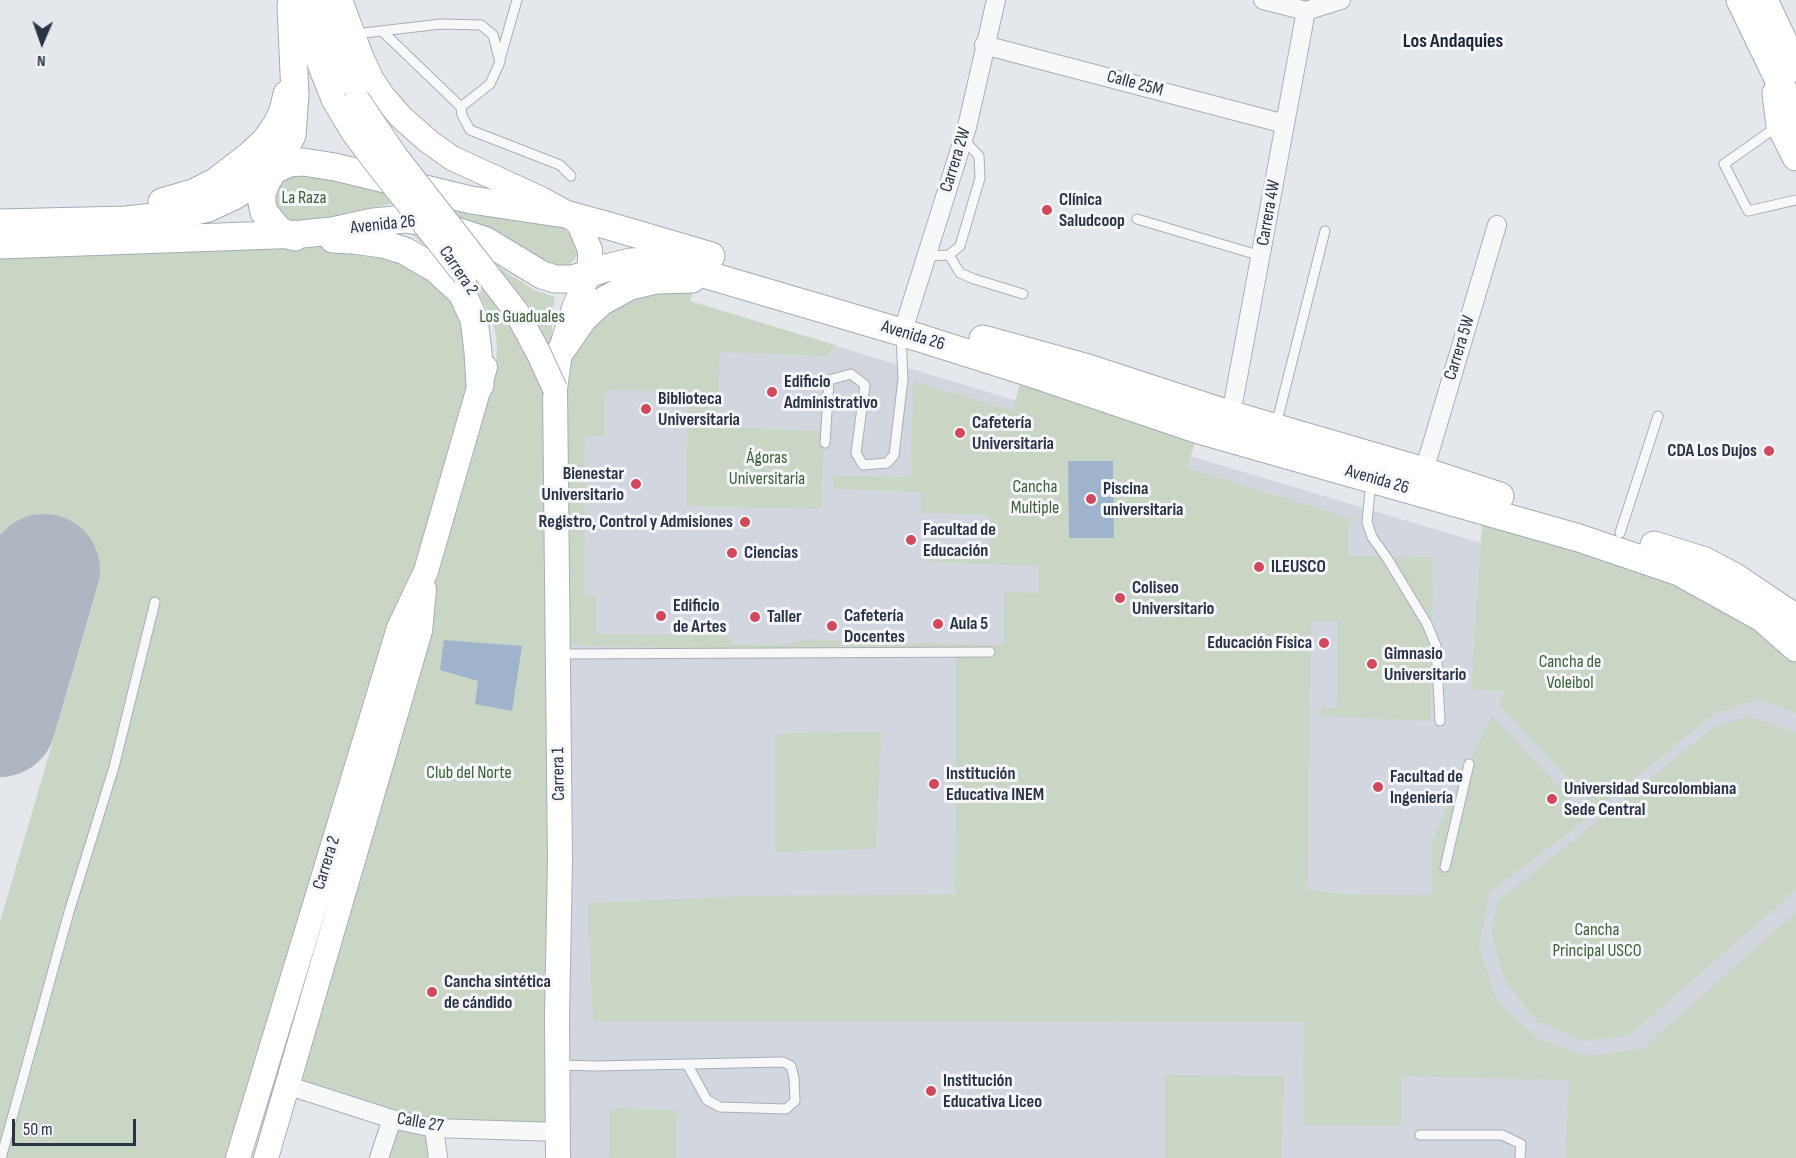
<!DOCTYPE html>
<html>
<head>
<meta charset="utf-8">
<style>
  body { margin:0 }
  #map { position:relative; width:1796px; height:1158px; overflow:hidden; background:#e4e7ec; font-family:"Sofia Sans Condensed",sans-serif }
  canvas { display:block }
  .north { position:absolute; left:12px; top:12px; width:60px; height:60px; -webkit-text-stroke:4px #f4f6f9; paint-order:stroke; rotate:182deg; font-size:16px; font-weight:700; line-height:24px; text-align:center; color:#2b3445 }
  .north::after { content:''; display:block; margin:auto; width:21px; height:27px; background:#2b3445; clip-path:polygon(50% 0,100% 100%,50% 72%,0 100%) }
  .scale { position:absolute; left:12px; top:1119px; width:124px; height:27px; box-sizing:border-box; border:3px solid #2b3445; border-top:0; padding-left:8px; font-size:18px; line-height:21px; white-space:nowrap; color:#2b3445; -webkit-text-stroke:4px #f4f6f9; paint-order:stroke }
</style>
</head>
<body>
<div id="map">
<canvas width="1796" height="1158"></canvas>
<div class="north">N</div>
<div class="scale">50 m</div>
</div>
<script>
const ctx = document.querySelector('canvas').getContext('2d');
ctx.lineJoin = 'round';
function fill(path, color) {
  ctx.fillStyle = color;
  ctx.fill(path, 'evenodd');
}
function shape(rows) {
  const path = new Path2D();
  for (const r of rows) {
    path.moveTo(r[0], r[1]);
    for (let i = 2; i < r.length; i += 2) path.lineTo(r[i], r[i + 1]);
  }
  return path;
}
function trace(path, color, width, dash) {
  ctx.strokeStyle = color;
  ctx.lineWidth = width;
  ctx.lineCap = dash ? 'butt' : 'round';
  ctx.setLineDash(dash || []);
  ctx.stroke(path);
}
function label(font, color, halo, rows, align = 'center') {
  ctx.font = font + ' "Sofia Sans Condensed",sans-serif';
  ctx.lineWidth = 6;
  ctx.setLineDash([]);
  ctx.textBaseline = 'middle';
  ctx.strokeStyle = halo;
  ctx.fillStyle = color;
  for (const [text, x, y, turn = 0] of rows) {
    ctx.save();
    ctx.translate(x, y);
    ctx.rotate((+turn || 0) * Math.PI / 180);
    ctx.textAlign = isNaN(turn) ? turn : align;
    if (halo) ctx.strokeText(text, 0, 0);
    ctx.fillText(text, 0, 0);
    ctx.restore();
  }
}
const built = shape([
  [691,302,1014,400,1190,456,1568,569,1796,682,1796,1136,1783,1158,558,1158,560,645,578,646,578,385]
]);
const green = shape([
  [305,172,561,226,572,236,578,249,578,254,570,265,556,265,547,262,525,248,489,228,415,206,390,204,345,213,323,221,292,223,283,219,275,203,275,192,282,177],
  [411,234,451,245,478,254,536,291,555,297,552,314,552,385,603,304,699,272,690,301,835,345,826,356,720,352,717,427,824,431,821,509,686,506,688,391,605,390,604,436,585,436,584,595,596,596,596,634,726,635,733,644,782,645,808,639,873,642,1003,645,1005,592,1038,593,1039,566,929,562,929,546,989,547,990,515,921,513,921,492,834,489,832,476,911,477,913,381,1012,411,1024,371,1199,430,1187,468,1349,518,1348,556,1433,557,1430,721,1320,716,1321,708,1337,708,1338,621,1311,621,1307,890,1342,894,1432,895,1432,841,1492,715,1588,818,1489,893,1479,948,1497,1001,1537,1038,1585,1056,1642,1049,1796,912,1796,1158,1565,1158,1569,1080,1402,1076,1401,1126,1303,1125,1304,1022,593,1021,587,903,753,896,955,894,956,656,560,645,557,1129,432,1127,435,1158,381,1158,394,1117,286,1089,467,431,238,1158,0,1158,0,922,99,583,0,551,0,257,353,240,436,269,478,352,496,365,497,345,495,330,490,315,473,284],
  [1483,510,1796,619,1796,713,1759,699,1715,713,1597,809,1499,705,1505,691,1471,690],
  [1748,716,1796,733,1796,890,1628,1036,1584,1041,1536,1021,1505,980,1491,934,1498,901,1715,726],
  [881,732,876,849,775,852,775,734,790,733],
  [1165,1075,1284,1076,1281,1158,1165,1158],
  [610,1108,677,1110,676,1158,609,1158]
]);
const water = shape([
  [1068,461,1113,461,1114,538,1069,538],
  [444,640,522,646,512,711,475,704,478,681,440,670]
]);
const runway = shape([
  [0,721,44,570]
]);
const service = shape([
  [382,31,461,107],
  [355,34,441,24,481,25,493,35,500,62,490,84,461,107,462,115,470,130,560,165,571,176],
  [500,59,517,0],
  [1778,126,1724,164,1748,211,1796,200],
  [1137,219,1261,256],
  [949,255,960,273,974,279,1023,294],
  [926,256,949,255,960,246,980,178,979,156,963,139],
  [1276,425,1325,231],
  [825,443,829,380,851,374,865,385,856,453,863,465,887,463,894,455,903,379,901,334],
  [1371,481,1367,522,1372,537,1387,558,1427,624,1436,646,1440,721],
  [1620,533,1658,416],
  [560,654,990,652],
  [1445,867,1469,764],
  [560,1065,596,1066,783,1062,791,1066,794,1078,795,1101,786,1109,720,1107,707,1100,687,1064],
  [1420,1135,1502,1135,1521,1144,1520,1158],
  [1,1158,69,912,114,767,155,602]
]);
const minor = shape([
  [1263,0,1306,11],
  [1306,11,1341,0],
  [984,45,1285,124],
  [907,318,967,127,996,0],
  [1229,425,1306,11],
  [1424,471,1497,225],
  [286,1085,392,1119,434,1128,558,1132],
  [434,1128,438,1158],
  [379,1158,392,1119]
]);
const secondary = shape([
  [303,0,311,39,323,73,334,100],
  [326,0,342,63,357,99],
  [340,0,362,59,372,80,382,95,401,117,428,141,452,158,541,199,572,216,580,226,590,250,590,262,588,275,574,308,560,352,555,389,560,860,557,1017,558,1158],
  [238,1158,399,628,426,571,485,367],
  [266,1158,420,631,424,589]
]);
const primary = shape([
  [292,0,291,6,295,95,292,135,265,185,262,194,262,203,264,212,278,229,287,235,295,237],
  [1740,0,1796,116],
  [1764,0,1796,68],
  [1776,93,1780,125,1796,157],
  [162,202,193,193,215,182,249,156,266,140,277,124,283,111,287,94],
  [0,223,126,220,182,214,208,208,234,196,274,170,289,163,303,162,335,167,471,200,565,214,609,226,711,256],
  [333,239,353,240,383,244,405,251,436,269,462,293,474,319,478,352,480,385],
  [0,245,302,234,332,231,373,222,406,219,430,222,486,241,542,275,555,279,573,279,606,268,631,262,652,261,670,264,901,332,1024,371,1199,430,1579,538,1679,572,1762,618,1796,648],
  [983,339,1088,368,1232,415,1424,471,1500,496],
  [560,352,583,319,601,302,630,286,656,280,692,279],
  [1654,545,1705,561,1735,577,1796,618]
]);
const secondaryBridge = shape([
  [357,99,394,154,516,311,538,352,555,389],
  [334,100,353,132,377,164,465,275]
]);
const markers = [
  [1047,210,6,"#d1495b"],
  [772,392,6,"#d1495b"],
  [646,409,6,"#d1495b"],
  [960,433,6,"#d1495b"],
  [1769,451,6,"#d1495b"],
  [636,484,6,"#d1495b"],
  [1091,499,6,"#d1495b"],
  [745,522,6,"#d1495b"],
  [911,540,6,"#d1495b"],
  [732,553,6,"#d1495b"],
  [1259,567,6,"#d1495b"],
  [1120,598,6,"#d1495b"],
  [661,616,6,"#d1495b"],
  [755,617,6,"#d1495b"],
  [938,624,6,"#d1495b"],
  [832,626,6,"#d1495b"],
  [1324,643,6,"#d1495b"],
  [1372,664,6,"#d1495b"],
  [934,784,6,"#d1495b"],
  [1378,787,6,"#d1495b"],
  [1552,799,6,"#d1495b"],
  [432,992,6,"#d1495b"],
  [931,1091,6,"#d1495b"]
];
const streetNames = [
  ["Calle 25M",1135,84,15],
  ["Carrera 2W",956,160,-73],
  ["Carrera 4W",1269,213,-80],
  ["Avenida 26",383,225,-6],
  ["Carrera 2",458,271,56],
  ["Avenida 26",913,336,17],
  ["Carrera 5W",1460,348,-73],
  ["Avenida 26",1377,480,16],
  ["Carrera 1",559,774,-91],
  ["Carrera 2",327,863,-73],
  ["Calle 27",420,1123,10]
];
const parkNames = [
  ["La Raza",304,198],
  ["Los Guaduales",522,317],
  ["Ágoras",767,458],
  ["Universitaria",767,479],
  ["Cancha",1035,487],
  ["Multiple",1035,508],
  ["Cancha de",1570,662],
  ["Voleibol",1570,683],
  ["Club del Norte",469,773],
  ["Cancha",1597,930],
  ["Principal USCO",1597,951]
];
const poiNames = [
  ["Clínica",1059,200],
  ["Saludcoop",1059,221],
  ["Edificio",784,382],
  ["Administrativo",784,403],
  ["Biblioteca",658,399],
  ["Universitaria",658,420],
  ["Cafetería",972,423],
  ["Universitaria",972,444],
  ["CDA Los Dujos",1757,451,"right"],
  ["Bienestar",624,474,"right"],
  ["Universitario",624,495,"right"],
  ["Piscina",1103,489],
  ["universitaria",1103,510],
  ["Registro, Control y Admisiones",733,522,"right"],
  ["Facultad de",923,530],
  ["Educación",923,551],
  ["Ciencias",744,553],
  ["ILEUSCO",1271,567],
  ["Coliseo",1132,588],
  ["Universitario",1132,609],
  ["Edificio",673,606],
  ["de Artes",673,627],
  ["Cafetería",844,616],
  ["Docentes",844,637],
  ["Taller",767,617],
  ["Aula 5",950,624],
  ["Educación Física",1312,643,"right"],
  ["Gimnasio",1384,654],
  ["Universitario",1384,675],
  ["Institución",946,774],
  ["Educativa INEM",946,795],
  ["Facultad de",1390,777],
  ["Ingeniería",1390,798],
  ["Universidad Surcolombiana",1564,789],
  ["Sede Central",1564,810],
  ["Cancha sintética",444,982],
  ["de cándido",444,1003],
  ["Institución",943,1081],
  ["Educativa Liceo",943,1102]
];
const neighbourhoodNames = [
  ["Los Andaquies",1453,42]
];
fill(built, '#d2d6de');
fill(green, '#c9d6c5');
fill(water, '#9fb4cc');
trace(runway, '#b0b6c1', 112);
trace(service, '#a9aeb7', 11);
trace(minor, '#a9aeb7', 20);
trace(secondary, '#a9aeb7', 26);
trace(primary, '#a3abb8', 29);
trace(service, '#f7f8fa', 9);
trace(minor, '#f7f8fa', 18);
trace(secondary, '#fff', 24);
trace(primary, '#fff', 27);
trace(secondaryBridge, '#a9aeb7', 26, []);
trace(secondaryBridge, '#fff', 24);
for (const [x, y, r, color] of markers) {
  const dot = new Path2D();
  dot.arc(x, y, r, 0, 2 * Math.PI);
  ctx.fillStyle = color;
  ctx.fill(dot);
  trace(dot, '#f4f6f9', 2);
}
label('18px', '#2b3445', '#f4f6f9', streetNames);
label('18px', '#3f6138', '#f4f6f9', parkNames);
label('bold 18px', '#2b3445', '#f4f6f9', poiNames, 'left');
label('bold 20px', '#1d2536', '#f4f6f9', neighbourhoodNames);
</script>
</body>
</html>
